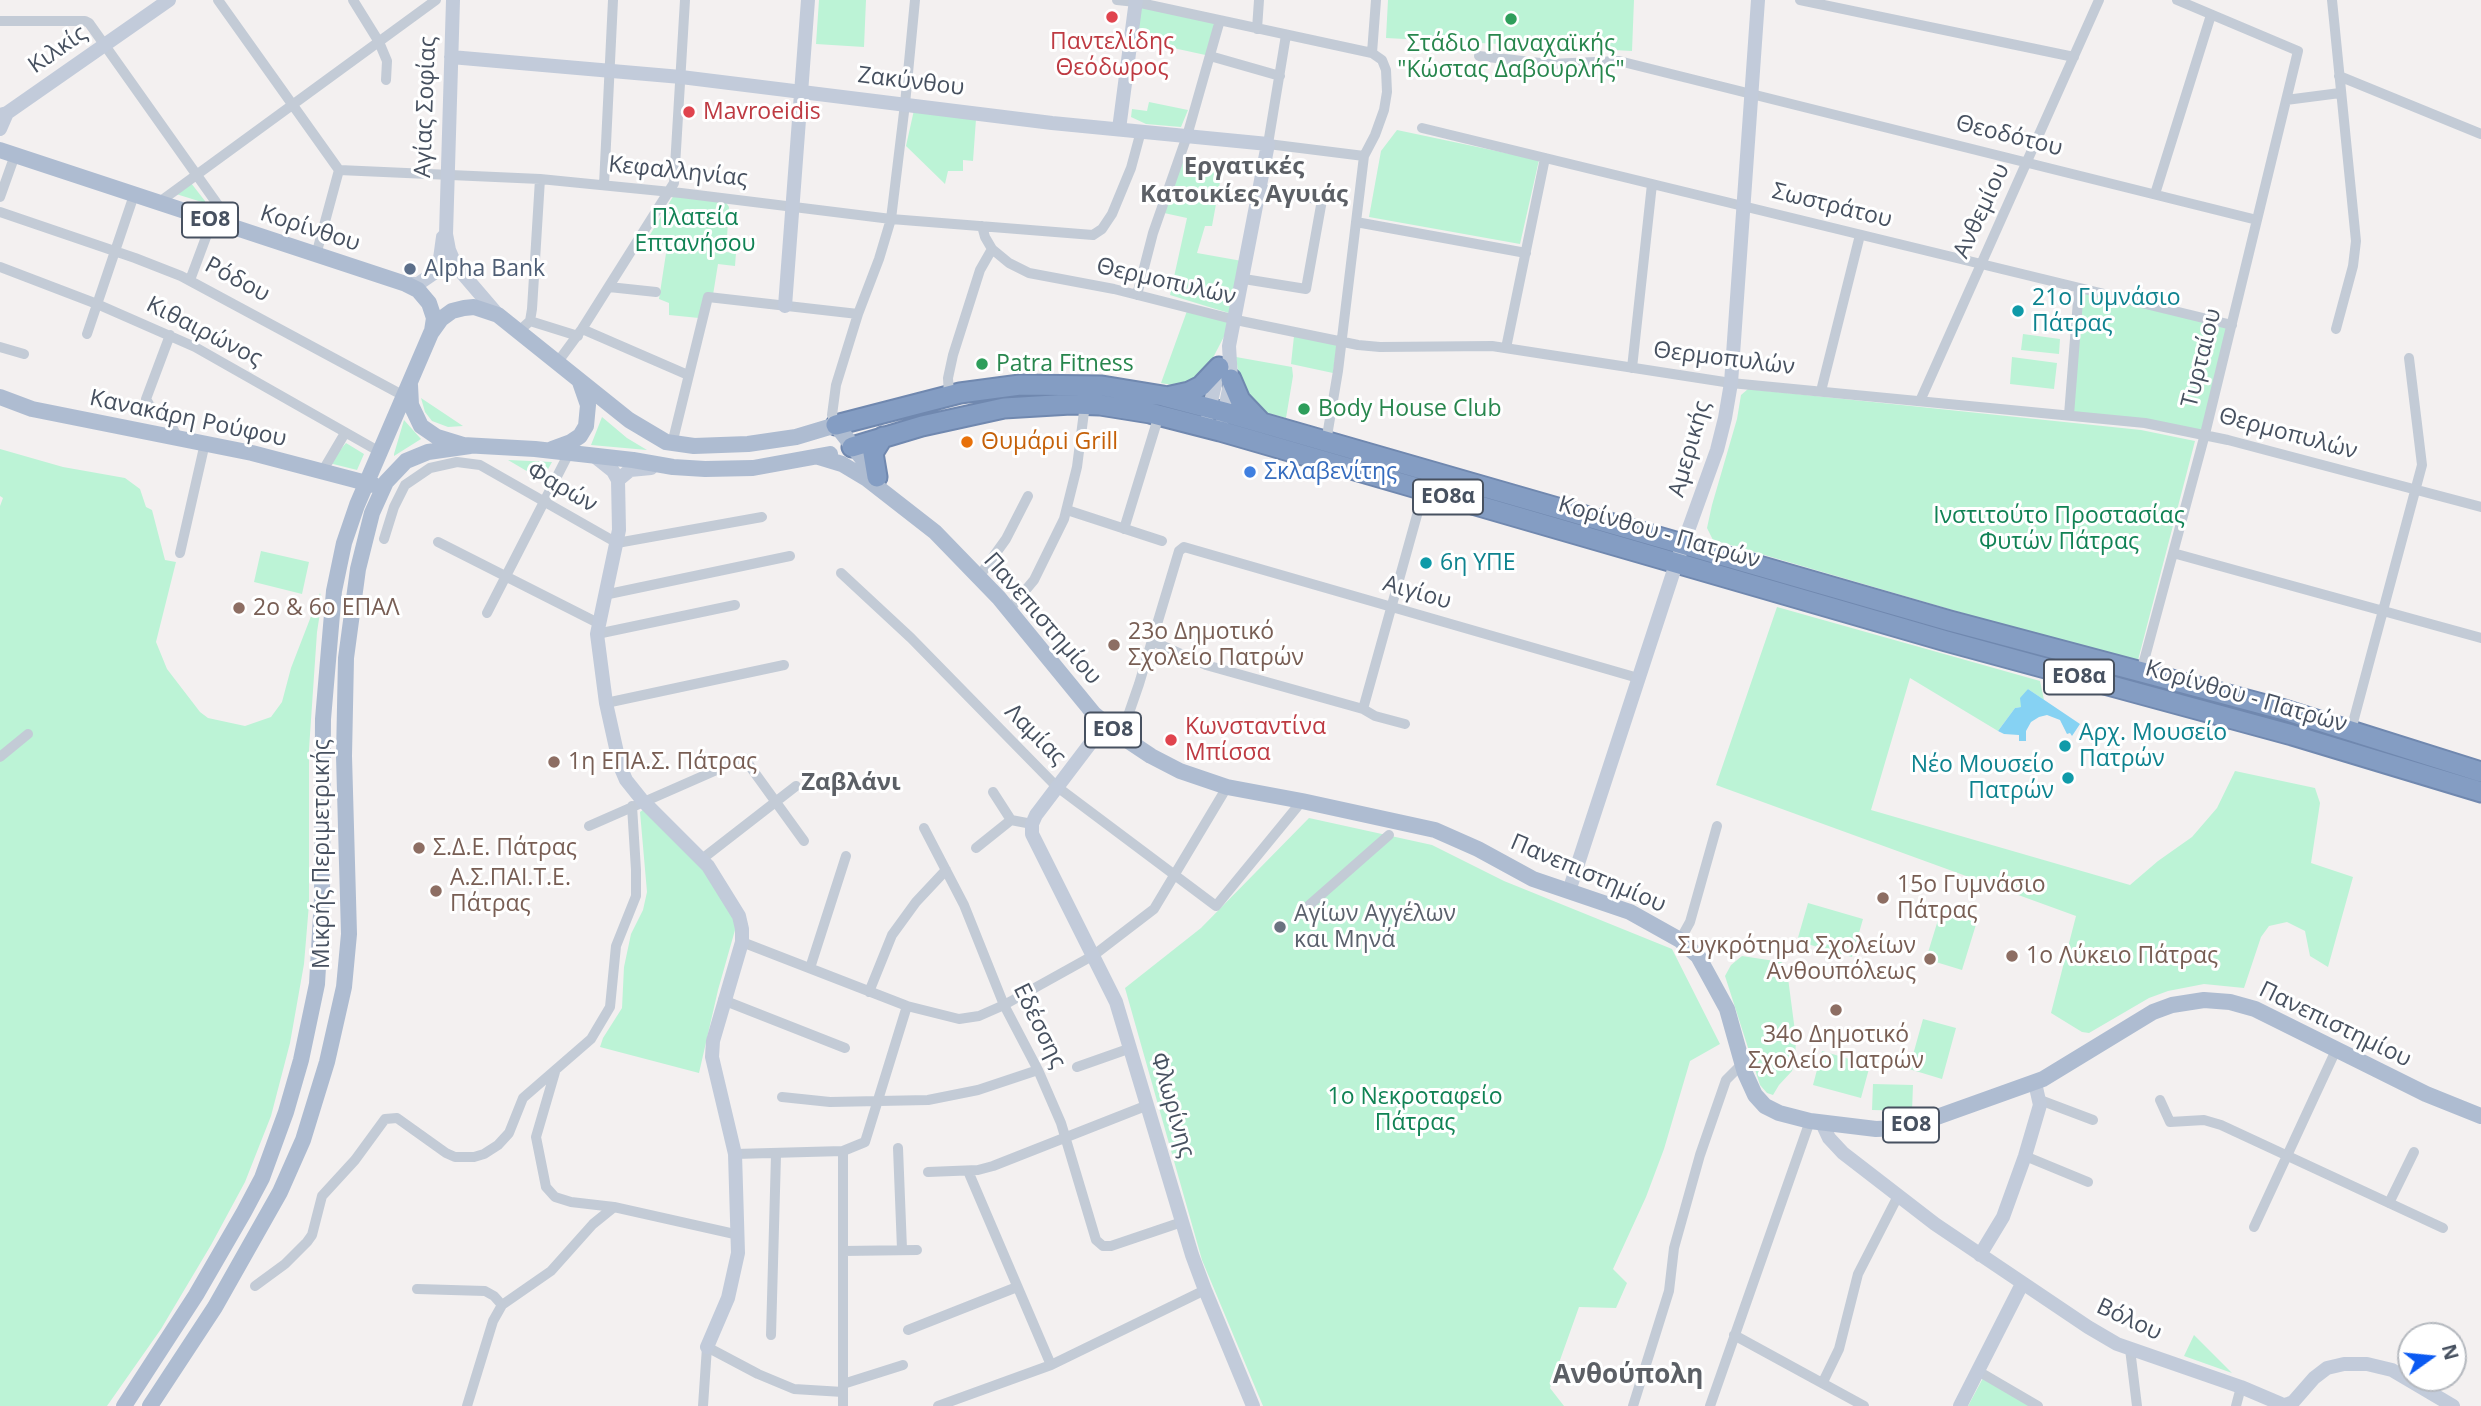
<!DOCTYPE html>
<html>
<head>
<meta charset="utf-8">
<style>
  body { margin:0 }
  #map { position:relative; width:2481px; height:1406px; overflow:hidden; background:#f3f0f0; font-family:"Open Sans",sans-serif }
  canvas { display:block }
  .north { position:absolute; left:2397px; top:1322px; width:70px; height:70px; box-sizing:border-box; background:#fff; border:2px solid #b5b9bf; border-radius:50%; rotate:75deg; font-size:19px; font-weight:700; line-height:28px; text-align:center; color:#475160 }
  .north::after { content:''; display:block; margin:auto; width:24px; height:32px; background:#0b5af2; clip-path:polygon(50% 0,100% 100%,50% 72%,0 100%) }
</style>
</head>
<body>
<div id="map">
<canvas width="2481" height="1406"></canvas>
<div class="north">N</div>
</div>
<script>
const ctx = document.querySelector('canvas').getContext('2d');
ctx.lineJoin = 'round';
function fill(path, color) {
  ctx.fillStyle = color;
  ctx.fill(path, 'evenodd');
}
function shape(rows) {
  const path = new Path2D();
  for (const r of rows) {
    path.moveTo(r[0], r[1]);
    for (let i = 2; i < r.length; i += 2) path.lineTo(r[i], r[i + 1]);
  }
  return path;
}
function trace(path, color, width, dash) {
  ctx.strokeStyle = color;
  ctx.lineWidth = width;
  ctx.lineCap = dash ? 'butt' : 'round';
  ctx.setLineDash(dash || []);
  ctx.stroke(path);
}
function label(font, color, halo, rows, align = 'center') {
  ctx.font = font + ' "Open Sans",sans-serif';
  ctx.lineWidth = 6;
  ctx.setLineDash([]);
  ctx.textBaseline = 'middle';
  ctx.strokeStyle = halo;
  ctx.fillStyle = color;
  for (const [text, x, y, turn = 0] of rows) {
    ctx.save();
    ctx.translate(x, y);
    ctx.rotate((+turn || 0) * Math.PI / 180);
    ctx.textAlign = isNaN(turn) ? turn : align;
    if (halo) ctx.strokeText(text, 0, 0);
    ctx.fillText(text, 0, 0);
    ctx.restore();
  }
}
const green = shape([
  [819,0,866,0,864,47,816,44],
  [1388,0,1634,0,1632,51,1386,38],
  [1136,2,1220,20,1210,56,1132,39],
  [1149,102,1188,110,1181,127,1146,124,1131,117,1132,109,1147,111],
  [914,110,976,119,973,161,963,160,963,171,948,171,945,184,906,146],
  [1397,130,1539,160,1520,244,1369,217,1381,151],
  [1182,162,1222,171,1212,226,1205,226,1197,253,1242,261,1232,314,1170,295,1187,218,1164,213],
  [191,183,205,201,205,203,176,194],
  [674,195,725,201,729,207,726,252,736,253,735,266,718,264,713,295,699,318,669,315,669,303,659,299,667,247,648,238],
  [2079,288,2232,325,2205,434,2069,415],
  [1187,311,1231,323,1203,377,1182,387,1161,383],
  [2023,334,2060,339,2059,354,2021,350],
  [1294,336,1337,344,1333,373,1291,364],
  [1236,357,1292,367,1293,376,1286,418,1264,412,1250,401,1239,378],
  [2012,357,2057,363,2054,389,2010,384],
  [1748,389,2141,430,2195,441,2137,664,1713,540,1707,528,1712,505,1737,419,1741,395],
  [421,398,463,426,448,427,432,421,425,412],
  [602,417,627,438,647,450,591,445],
  [404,420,421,439,394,456,394,454],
  [346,443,364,454,357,470,329,463],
  [0,449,63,467,125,478,140,489,146,507,152,510,165,560,176,562,156,642,167,669,200,712,208,718,245,726,271,717,282,702,291,668,320,593,322,600,317,632,309,749,309,904,304,964,290,1043,271,1116,245,1182,211,1245,161,1329,107,1406,0,1406,0,506,3,498,0,496],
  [508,460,552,462,542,480],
  [261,551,309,562,302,594,254,582],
  [1777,607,2040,681,2044,700,2028,689,2021,707,2015,708,1998,731,1910,678,1871,810,2130,885,2158,861,2192,837,2217,808,2235,771,2315,788,2320,803,2311,863,2353,877,2328,967,2310,956,2305,931,2287,922,2269,926,2261,937,2244,988,2204,984,2168,991,2149,998,2089,1033,2082,1032,2051,1013,2076,916,1716,785],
  [644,809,693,850,739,916,718,990,699,1073,600,1047,603,1038,622,1008,624,967,631,934,643,910,647,892,640,812],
  [1309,818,1432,845,1504,881,1672,949,1720,1044,1690,1061,1664,1149,1646,1197,1613,1269,1627,1283,1616,1308,1579,1307,1550,1388,1564,1406,1263,1406,1202,1260,1125,988,1201,928],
  [1808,903,1863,919,1852,957,1797,941],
  [1942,907,1978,918,1962,970,1926,959],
  [1742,956,1781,962,1784,964,1788,978,1796,1039,1795,1060,1792,1071,1779,1085,1773,1095,1767,1093,1760,1085,1725,976,1731,965],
  [1923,1019,1956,1028,1942,1079,1909,1069],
  [1822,1051,1870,1065,1861,1098,1813,1085],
  [1873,1084,1913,1085,1912,1111,1872,1110],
  [2194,1335,2232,1373,2184,1356],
  [1983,1378,2031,1406,1968,1406]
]);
const water = shape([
  [2028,689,2080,724,2072,736,2070,733,2067,734,2060,720,2047,715,2039,717,2031,722,2026,731,2026,741,2019,741,2019,735,2004,734,1998,731,2015,708,2021,707,2020,698]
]);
const street = shape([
  [218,0,339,170],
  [353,0,379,42,387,61,386,80],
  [1117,0,1136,2,1372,53,1382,60,1386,70,1387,92,1384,110,1375,135,1364,156,1338,371,1326,442],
  [1800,0,2074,57],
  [2332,0,2356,241,2353,266,2336,329],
  [0,21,85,21,89,23,218,205,190,280],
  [1257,29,1259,0],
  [1286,35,1268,144,1364,156],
  [1372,53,1376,0],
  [1210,56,1280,76],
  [1479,56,1549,64,1619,61,2257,220],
  [2339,76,2481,134],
  [2286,100,2340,93],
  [1422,128,2232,325],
  [604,185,613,0],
  [2155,194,2211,15],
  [0,197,15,155],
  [158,203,436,0],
  [0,212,135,258,181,276,404,396],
  [1356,222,1526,253],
  [982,226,985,237,992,249,1009,263,1029,273,1114,289,1236,320,1358,345,1380,347,1492,346,1731,383,2145,423,2228,440,2481,507],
  [316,255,339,170,540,179,681,193,891,219,1093,235,1102,229,1112,214,1131,168,1141,131],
  [0,267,97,304,195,347,380,452],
  [1244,279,1306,289,1322,200,1260,189],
  [609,287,656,292],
  [1137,295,1153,233,1187,136,1220,20],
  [530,321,578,336],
  [582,329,688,375],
  [518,332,530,321,532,309,540,179],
  [87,334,134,195],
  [170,335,146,399,150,406,167,417,178,438],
  [0,347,24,354],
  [1506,348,1545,158],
  [557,363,582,329,674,183,685,0],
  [1632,368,1652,184],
  [1821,391,1860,235],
  [949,395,948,378,953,355,980,270,992,249],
  [1920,401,2099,0],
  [2069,415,2079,288],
  [836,425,832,415,836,385,858,314,879,259,891,219,905,104,915,0],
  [672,444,708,297,858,314],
  [322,472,345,433],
  [1067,510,1162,541],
  [1124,529,1159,415],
  [384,539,394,507,405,485,430,468,457,462,480,465,617,543,762,517],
  [438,542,598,623],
  [180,553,205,443],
  [2173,553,2481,638],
  [841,573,911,638,1056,786,1216,906,1302,801],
  [978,578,1006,539,1028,496],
  [604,595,790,556],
  [1009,610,1034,580,1064,519,1077,467,1085,404],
  [487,613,569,453],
  [597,634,735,605],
  [1152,641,1206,665,1363,709,1375,716,1405,724],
  [2141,672,2205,434,2298,51,2177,0],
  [606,703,784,665],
  [1363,709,1424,490],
  [2351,730,2422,465,2409,358],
  [1121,736,1139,684,1179,551,1184,547,1638,678],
  [0,757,28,734],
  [993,792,1011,820,1032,824],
  [589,826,744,758,804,841],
  [924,828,964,905,1004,1005,1038,1070,1061,1123,1096,1240,1103,1246,1111,1246,1182,1222],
  [976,848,1011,820],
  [702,859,796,786],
  [1298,915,1389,835],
  [1680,940,1690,922,1717,826],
  [742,942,907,1006,959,1019,979,1016,1004,1005,1094,955,1154,909,1227,787],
  [810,968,846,856],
  [869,992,892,935,916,902,946,870],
  [723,1000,845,1048],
  [1077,1067,1131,1048],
  [555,1072,536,1137,546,1187,555,1197,571,1202,614,1207,739,1235],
  [782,1097,830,1102,928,1100,978,1090,1038,1070],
  [2040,1100,2093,1120],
  [2160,1100,2170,1122,2204,1120,2221,1125,2443,1228],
  [898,1148,902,1249],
  [843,1151,843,1406],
  [735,1154,843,1151,865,1142,907,1006],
  [2025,1156,2088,1182],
  [968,1171,1051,1365],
  [928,1172,978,1170,993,1166,1148,1105],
  [2389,1203,2414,1152],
  [2254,1227,2336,1050],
  [843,1251,917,1250],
  [255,1286,285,1264,307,1242,312,1235,322,1196,355,1160,385,1119,397,1118,446,1153,455,1157,474,1157,484,1154,498,1145,509,1133,523,1098,591,1039,610,1007,616,946,636,896,636,870,632,806],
  [417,1289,485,1291,494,1296,502,1305],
  [908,1330,1017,1287],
  [771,1335,776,1155],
  [1734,1335,1864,1406],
  [2130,1349,2137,1406],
  [1978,1371,2038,1406],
  [1823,1382,1839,1349,1858,1274,1898,1196],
  [843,1384,903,1365],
  [467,1406,493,1321,502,1305,551,1271,593,1224,614,1207],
  [703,1406,707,1347,758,1374,794,1389,843,1392],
  [938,1406,1051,1365,1205,1290],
  [1633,1406,1669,1291,1674,1248,1700,1155,1726,1080,1742,1064],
  [1710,1406,1810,1121],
  [2236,1406,2241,1387]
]);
const secondary = shape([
  [453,0,446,234,449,250,456,266,498,315],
  [451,57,681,77,1052,123,1268,144,1229,346,1231,379,1223,419],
  [0,115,7,113,169,0],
  [0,129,7,113],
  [1119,129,1136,0],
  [406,284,418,284,434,273,439,266,443,237],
  [785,306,808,0],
  [1208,415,1219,367],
  [593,455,613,471,618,480,619,530,597,634,606,703,620,766,626,780,642,800,708,866,739,916,742,929,742,942,713,1041,712,1057,735,1154,738,1253,728,1298,707,1347],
  [618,480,630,470,651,468],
  [1105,724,1036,815,1032,824,1032,834,1116,1002,1192,1255,1205,1290,1253,1406],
  [1569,891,1676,564,1717,450,1725,418,1731,383,1758,0],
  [1822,1123,1829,1138,1843,1153,1935,1224,2088,1327,2117,1344,2241,1387,2281,1404,2286,1405,2293,1402,2314,1378,2327,1368,2344,1364,2367,1364,2392,1370,2453,1406],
  [1980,1255,2003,1217,2025,1156,2040,1105,2035,1083],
  [1960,1406,2022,1284]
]);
const primary = shape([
  [0,150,406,284,418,290,429,303,434,318,432,331],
  [410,385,411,405,421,426,437,437,463,445,535,449,633,460,673,467,705,469,753,468,830,454],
  [0,397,32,409,252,453,374,485],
  [552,449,571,442,580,436,586,426,588,405,580,382],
  [819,457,842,464,867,479,935,532,999,598,1094,714,1121,736,1151,756,1180,771,1227,787,1302,801,1435,830,1478,849,1533,879,1630,912,1680,940,1698,956,1727,1009,1745,1073,1755,1095,1765,1106,1779,1113,1810,1121,1876,1129,1898,1128,1923,1122,2043,1079,2153,1012,2172,1005,2204,1000,2230,1002,2255,1009,2426,1094,2481,1116],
  [124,1406,196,1295,244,1212,262,1178,286,1112,301,1060,317,984,322,898,323,719,334,591,344,543,357,505,431,333,441,319,452,311,464,308,474,307,498,315,629,420,666,442,694,446,748,444,796,437,836,425,877,477],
  [150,1406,215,1307,280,1192,303,1140,327,1062,344,987,349,934,344,756,346,658,358,569,372,513,386,482,406,461,428,452,470,446]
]);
const highway = shape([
  [1231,379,1240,400,1260,421],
  [1171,396,1189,392,1201,386,1219,367],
  [836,425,960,393,1020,385,1102,386,1163,396,1224,412,1950,621,2281,709,2481,772],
  [852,447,922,426,1004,408,1071,404,1100,405,1150,413,1220,431,1946,641,2292,735,2481,792],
  [877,477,873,453,883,437]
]);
const markers = [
  [1112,17,7,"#e0444e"],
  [1511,19,7,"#2e9e5b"],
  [689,112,7,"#e0444e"],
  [410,269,7,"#5c6f8a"],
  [2018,311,7,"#0f9aa8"],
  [982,364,7,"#2e9e5b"],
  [1304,409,7,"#2e9e5b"],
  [967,442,7,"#e8710a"],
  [1250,472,7,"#3f7fe0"],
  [1426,563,7,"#0f9aa8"],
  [239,608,7,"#8d6e63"],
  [1114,645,7,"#8d6e63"],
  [1171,740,7,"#e0444e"],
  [2065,746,7,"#0f9aa8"],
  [554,762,7,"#8d6e63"],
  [2068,778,7,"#0f9aa8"],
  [419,848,7,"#8d6e63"],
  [436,891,7,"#8d6e63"],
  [1883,898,7,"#8d6e63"],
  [1280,927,7,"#6b7280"],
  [2012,956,7,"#8d6e63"],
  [1930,959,7,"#8d6e63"],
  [1836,1010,7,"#8d6e63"]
];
const shields = [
  [210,220,56],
  [1448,497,70],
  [2079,677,70],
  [1113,730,56],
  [1911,1125,56]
];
const shieldNames = [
  ["ΕΟ8",210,220],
  ["ΕΟ8α",1448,497],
  ["ΕΟ8α",2079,677],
  ["ΕΟ8",1113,730],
  ["ΕΟ8",1911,1125]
];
const healthNames = [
  ["Παντελίδης",1112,42,"center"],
  ["Θεόδωρος",1112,68,"center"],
  ["Mavroeidis",703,112],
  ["Κωνσταντίνα",1185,727],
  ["Μπίσσα",1185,753]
];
const leisureNames = [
  ["Στάδιο Παναχαϊκής",1511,44,"center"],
  ["\"Κώστας Δαβουρλής\"",1511,70,"center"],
  ["Patra Fitness",996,364],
  ["Body House Club",1318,409]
];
const streetNames = [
  ["Κιλκίς",58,50,-35],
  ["Ζακύνθου",911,82,7],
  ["Αγίας Σοφίας",426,107,-88],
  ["Θεοδότου",2009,136,14],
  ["Κεφαλληνίας",678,172,6],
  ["Σωστράτου",1832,206,14],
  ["Ανθεμίου",1982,211,-65],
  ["Κορίνθου",310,229,18],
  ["Ρόδου",237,280,28],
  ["Θερμοπυλών",1166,282,13],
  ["Κιθαιρώνος",204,332,27],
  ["Τυρταίου",2202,358,-76],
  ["Θερμοπυλών",1724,359,7],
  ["Κανακάρη Ρούφου",188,419,12],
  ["Θερμοπυλών",2288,434,15],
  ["Αμερικής",1690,449,-74],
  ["Φαρών",562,488,30],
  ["Κορίνθου - Πατρών",1659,533,16],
  ["Αιγίου",1417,593,16],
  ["Πανεπιστημίου",1042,619,49],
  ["Κορίνθου - Πατρών",2246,697,16],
  ["Λαμίας",1035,735,45],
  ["Μικρής Περιμετρικής",322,854,-90],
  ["Πανεπιστημίου",1588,874,23],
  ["Πανεπιστημίου",2335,1025,26],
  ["Εδέσσης",1039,1026,64],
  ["Φλωρίνης",1172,1105,74],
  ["Βόλου",2129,1320,25]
];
const parkNames = [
  ["Πλατεία",695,218],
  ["Επτανήσου",695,244],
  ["Ινστιτούτο Προστασίας",2059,516],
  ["Φυτών Πάτρας",2059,542],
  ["1o Νεκροταφείο",1415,1097],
  ["Πάτρας",1415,1123]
];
const serviceNames = [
  ["Alpha Bank",424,269]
];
const cultureNames = [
  ["21ο Γυμνάσιο",2032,298],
  ["Πάτρας",2032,324],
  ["6η ΥΠΕ",1440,563],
  ["Αρχ. Μουσείο",2079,733],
  ["Πατρών",2079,759],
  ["Νέο Μουσείο",2054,765,"right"],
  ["Πατρών",2054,791,"right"]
];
const foodNames = [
  ["Θυμάριi Grill",981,442]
];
const shopNames = [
  ["Σκλαβενίτης",1264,472]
];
const educationNames = [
  ["2ο & 6ο ΕΠΑΛ",253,608],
  ["23ο Δημοτικό",1128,632],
  ["Σχολείο Πατρών",1128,658],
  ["1η ΕΠΑ.Σ. Πάτρας",568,762],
  ["Σ.Δ.Ε. Πάτρας",433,848],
  ["Α.Σ.ΠΑΙ.Τ.Ε.",450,878],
  ["Πάτρας",450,904],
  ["15ο Γυμνάσιο",1897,885],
  ["Πάτρας",1897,911],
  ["Συγκρότημα Σχολείων",1916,946,"right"],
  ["Ανθουπόλεως",1916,972,"right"],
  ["1ο Λύκειο Πάτρας",2026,956],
  ["34ο Δημοτικό",1836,1035,"center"],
  ["Σχολείο Πατρών",1836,1061,"center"]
];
const worshipNames = [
  ["Αγίων Αγγέλων",1294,914],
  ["και Μηνά",1294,940]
];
const neighbourhoodNames = [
  ["Εργατικές",1244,167],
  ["Κατοικίες Αγυιάς",1244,195],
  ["Ζαβλάνι",851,783]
];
const quarterNames = [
  ["Ανθούπολη",1628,1376]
];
fill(green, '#bcf3d6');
fill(water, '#86d2f3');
trace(highway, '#7088af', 23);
trace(street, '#c3cbd6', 10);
trace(secondary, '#c2cbda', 14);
trace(primary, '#aebcd1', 16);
trace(highway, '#849dc3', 19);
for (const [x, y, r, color] of markers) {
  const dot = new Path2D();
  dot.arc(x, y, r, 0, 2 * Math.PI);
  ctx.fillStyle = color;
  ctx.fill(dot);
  trace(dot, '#fff', 2.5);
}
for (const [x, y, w] of shields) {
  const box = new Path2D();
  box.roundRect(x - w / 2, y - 17.5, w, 35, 5);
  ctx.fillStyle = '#fff';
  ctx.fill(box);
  trace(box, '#475160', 2);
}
label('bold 21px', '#475160', null, shieldNames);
label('23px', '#be3a42', '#fff', healthNames, 'left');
label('23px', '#27864d', '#fff', leisureNames, 'left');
label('23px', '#475160', '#fff', streetNames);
label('23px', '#108254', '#fff', parkNames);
label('23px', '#4e5e75', '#fff', serviceNames, 'left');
label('23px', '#0d838f', '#fff', cultureNames, 'left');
label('23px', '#c56008', '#fff', foodNames, 'left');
label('23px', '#366cbe', '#fff', shopNames, 'left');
label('23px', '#785e54', '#fff', educationNames, 'left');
label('23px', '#5b616d', '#fff', worshipNames, 'left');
label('bold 24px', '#5c6066', '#fff', neighbourhoodNames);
label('bold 26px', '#5c6066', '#fff', quarterNames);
</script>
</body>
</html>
